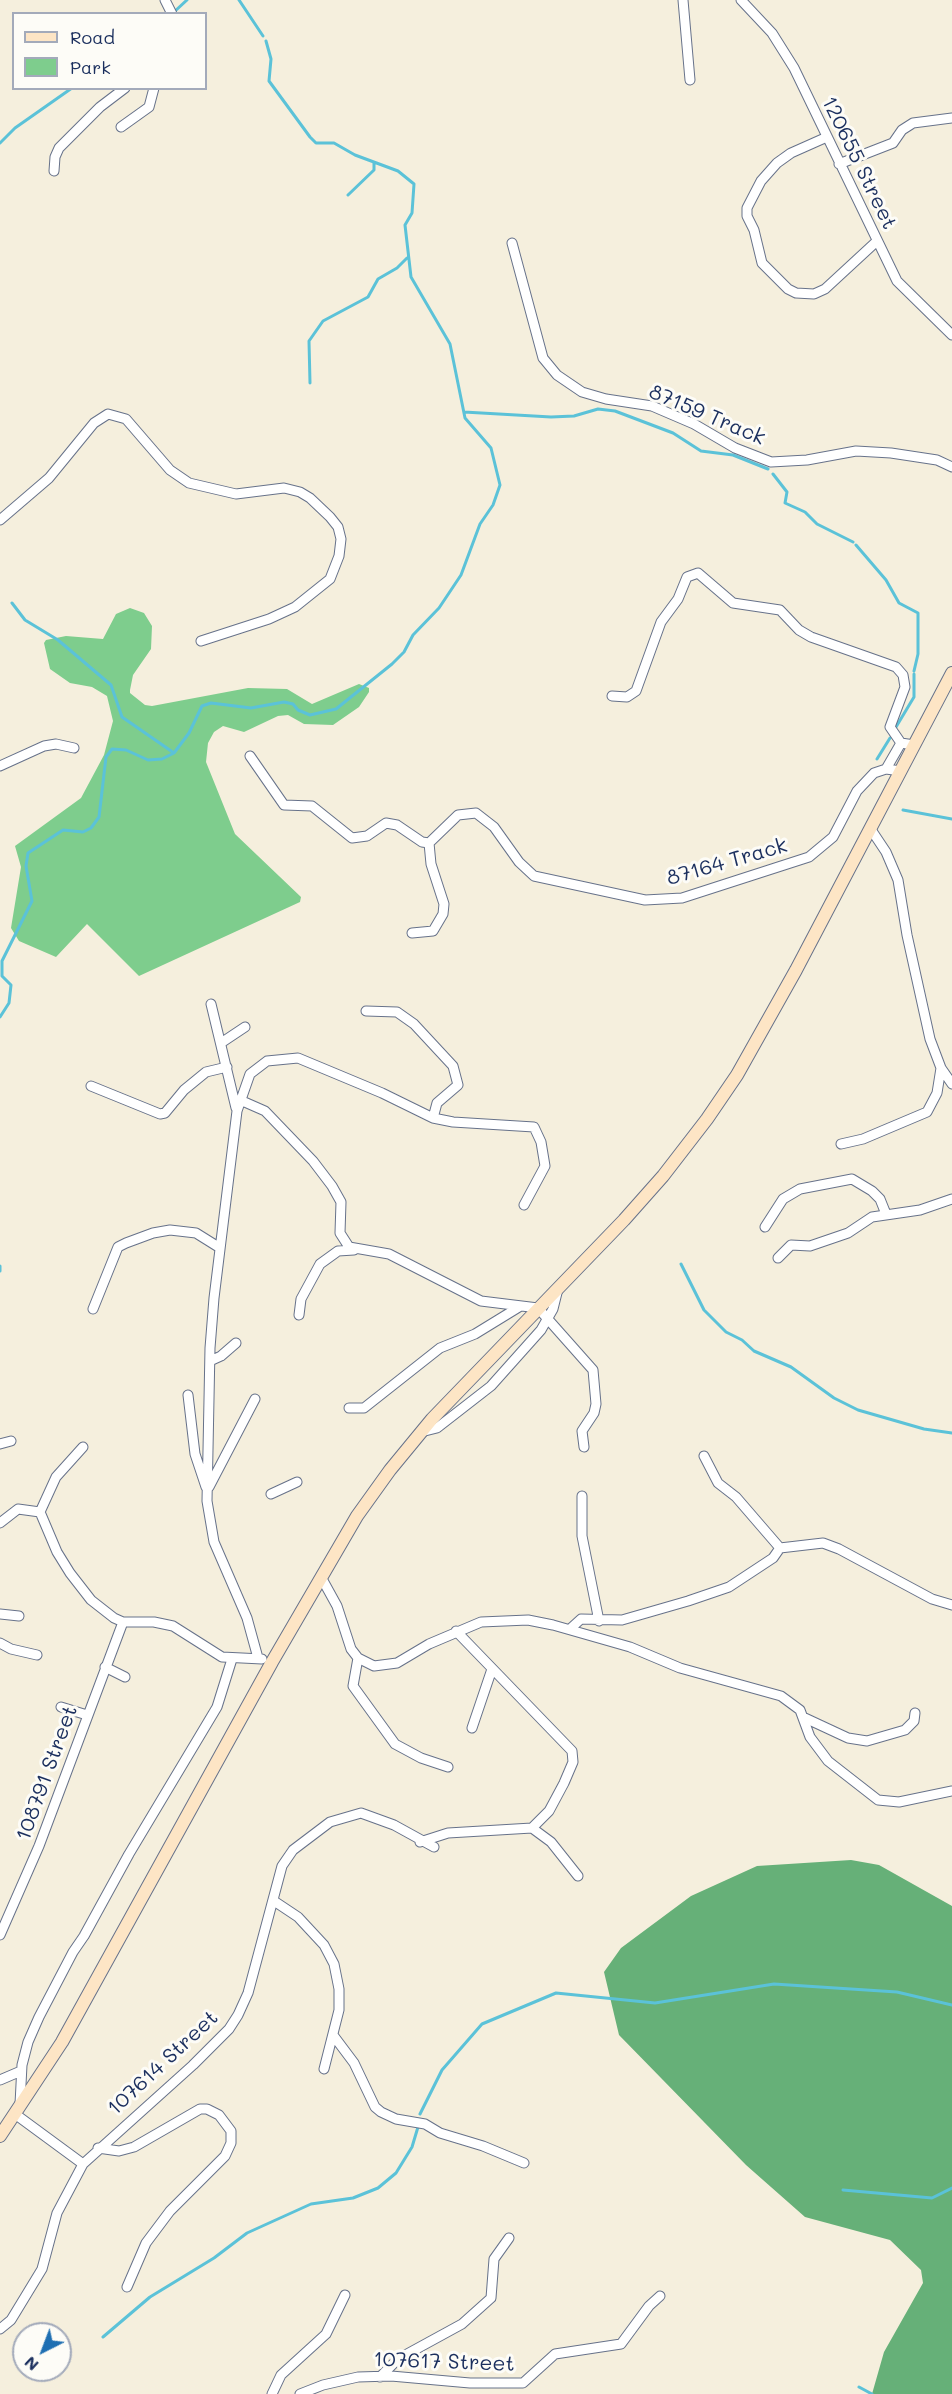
<!DOCTYPE html>
<html>
<head>
<meta charset="utf-8">
<style>
  body { margin:0 }
  #map { position:relative; width:952px; height:2394px; overflow:hidden; background:#f5efdd; font-family:Mali,sans-serif }
  canvas { display:block }
  .legend { position:absolute; left:12px; top:12px; width:195px; height:78px; box-sizing:border-box; background:#fdfcf7; border:2px solid #a3aaba; margin:0; padding:8px 10px; list-style:none; font-size:18px; color:#1b2f5e }
  .legend li { display:flex; align-items:center; gap:12px; height:30px }
  .legend b { width:30px; border:2px solid #a3aaba }
  .north { position:absolute; left:12px; top:2322px; width:60px; height:60px; box-sizing:border-box; background:#fdfcf7; border:2px solid #a3aaba; border-radius:50%; rotate:222deg; font-size:16px; font-weight:700; line-height:24px; text-align:center; color:#1b2f5e }
  .north::after { content:''; display:block; margin:auto; width:21px; height:27px; background:#1f6fb2; clip-path:polygon(50% 0,100% 100%,50% 72%,0 100%) }
</style>
</head>
<body>
<div id="map">
<canvas width="952" height="2394"></canvas>
<ul class="legend">
<li><b style="height:8px;background:#fde5c5"></b>Road</li>
<li><b style="height:16px;background:#7ecd8d"></b>Park</li>
</ul>
<div class="north">N</div>
</div>
<script>
const ctx = document.querySelector('canvas').getContext('2d');
ctx.lineJoin = 'round';
function fill(path, color) {
  ctx.fillStyle = color;
  ctx.fill(path, 'evenodd');
}
function shape(rows) {
  const path = new Path2D();
  for (const r of rows) {
    path.moveTo(r[0], r[1]);
    for (let i = 2; i < r.length; i += 2) path.lineTo(r[i], r[i + 1]);
  }
  return path;
}
function trace(path, color, width, dash) {
  ctx.strokeStyle = color;
  ctx.lineWidth = width;
  ctx.lineCap = dash ? 'butt' : 'round';
  ctx.setLineDash(dash || []);
  ctx.stroke(path);
}
function label(font, color, halo, rows, align = 'center') {
  ctx.font = font + ' Mali,sans-serif';
  ctx.lineWidth = 6;
  ctx.setLineDash([]);
  ctx.textBaseline = 'middle';
  ctx.strokeStyle = halo;
  ctx.fillStyle = color;
  for (const [text, x, y, turn = 0] of rows) {
    ctx.save();
    ctx.translate(x, y);
    ctx.rotate((+turn || 0) * Math.PI / 180);
    ctx.textAlign = isNaN(turn) ? turn : align;
    if (halo) ctx.strokeText(text, 0, 0);
    ctx.fillText(text, 0, 0);
    ctx.restore();
  }
}
const green = shape([
  [130,608,144,613,152,626,151,649,133,675,130,690,130,693,145,705,152,706,248,688,287,689,312,704,359,684,369,688,369,692,359,707,333,725,304,724,288,715,278,716,244,732,223,726,214,732,208,743,206,762,235,834,301,897,300,902,139,976,87,924,56,957,19,941,11,928,21,867,15,846,81,798,104,755,113,721,107,696,92,687,70,683,50,669,44,643,46,640,66,636,103,639,116,614]
]);
const forest = shape([
  [851,1860,879,1865,952,1906,952,2394,872,2394,884,2352,923,2283,921,2270,890,2240,805,2217,746,2165,619,2035,604,1972,621,1948,691,1896,757,1866]
]);
const stream = shape([
  [239,0,263,36],
  [174,12,187,0],
  [0,143,15,128,72,88],
  [348,195,374,170,374,163],
  [310,383,309,341,323,321,368,297,378,279,397,268,407,258],
  [464,412,551,417,574,416,598,409,615,411,673,433,701,451,733,455,768,469],
  [773,474,787,492,785,503,805,512,817,524,853,542],
  [856,545,886,580,899,603,918,613,918,654,914,671],
  [12,603,25,620,58,640,111,685,122,717,174,753],
  [896,727,914,697,914,674],
  [877,759,890,738],
  [903,810,952,819],
  [0,1017,9,1003,11,985,2,976,2,961,32,901,26,866,28,853,63,830,83,832,91,828,99,817,106,757,112,749,126,750,148,760,162,759,174,753,189,733,202,706,211,703,251,708,284,702,293,704,298,710,310,715,336,709,392,664,404,652,413,635,439,608,461,575,480,524,493,505,500,485,491,448,465,418,450,344,411,277,405,225,412,213,414,184,398,171,355,155,334,143,316,143,310,137,269,81,271,59,266,41],
  [681,1264,704,1310,726,1332,742,1340,754,1351,791,1367,834,1398,858,1410,924,1429,952,1433],
  [0,1266,0,1271],
  [420,2114,442,2070,482,2024,556,1993,655,2003,774,1984,897,1992,952,2005],
  [843,2190,932,2198,952,2188],
  [103,2337,150,2297,214,2258,247,2233,311,2204,353,2198,378,2188,396,2173,412,2147,418,2127],
  [859,2387,872,2394]
]);
const street = shape([
  [165,0,172,14],
  [683,0,690,80],
  [741,0,772,33,794,68,897,281,952,335],
  [121,127,149,107,154,88],
  [827,137,791,153,777,163,761,181,747,208,747,216,754,230,762,263,788,289,796,293,814,294,825,289,877,241],
  [839,164,893,143,902,130,913,123,952,118],
  [54,171,55,157,59,148,100,107,125,88],
  [512,243,543,358,557,375,582,392,606,399,652,406,694,424,735,448,771,462,807,460,856,451,891,453,937,460,952,467],
  [0,520,49,478,94,423,108,414,126,419,170,470,189,483,236,494,284,488,300,492,310,498,330,517,338,527,341,539,339,556,330,579,295,607,269,619,201,641],
  [612,696,627,697,636,691,661,622,678,599,687,577,698,573,733,603,780,610,799,630,811,637,896,667,903,675,905,687,890,727,901,743,914,745],
  [250,756,284,805,312,806,352,838,367,836,386,823,397,825,422,842,429,843,458,815,476,813,494,827,519,862,534,876,645,900,682,898,809,857,833,837,857,791,874,773,886,769,901,771],
  [0,766,44,746,56,744,74,748],
  [886,769,901,743],
  [870,828,886,852,898,880,907,935,930,1039,941,1068,952,1084],
  [412,933,433,931,443,914,444,904,431,864,429,843],
  [211,1004,236,1108],
  [366,1011,397,1012,414,1024,453,1066,458,1085,437,1103,433,1118],
  [221,1043,245,1027],
  [91,1086,160,1114,165,1113,184,1090,206,1072,227,1067],
  [240,1100,265,1111,313,1161,332,1186,341,1202,340,1233,349,1247,389,1254,481,1301,538,1308,593,1370,596,1404,594,1413,582,1431,584,1447],
  [841,1144,863,1139,927,1112,937,1093,941,1068],
  [765,1227,783,1199,800,1189,852,1179,872,1191,880,1199,886,1214],
  [778,1258,791,1245,810,1246,848,1233,872,1217,920,1210,952,1199],
  [93,1309,118,1247,126,1243,153,1233,170,1230,196,1233,220,1248],
  [299,1315,301,1299,320,1264,338,1251,354,1250],
  [210,1361,221,1356,236,1343],
  [188,1395,195,1454,206,1487],
  [349,1408,364,1408,440,1348,475,1334,519,1307],
  [421,1432,437,1428,491,1386,541,1330,553,1309,558,1289],
  [0,1444,11,1441],
  [704,1456,718,1483,736,1497,780,1548],
  [209,1487,255,1399],
  [271,1494,297,1482],
  [582,1496,582,1536,599,1621],
  [40,1512,56,1477,83,1447],
  [0,1523,18,1509,40,1512,57,1552,70,1573,91,1600,114,1618,123,1622,154,1622,173,1626,222,1657,262,1659],
  [321,1577,337,1606,351,1649,358,1658,374,1666,397,1663,429,1644,481,1622,528,1620,553,1625,630,1647,680,1668,781,1696,800,1710,810,1737,828,1761,878,1800,899,1802,952,1791],
  [0,1614,19,1616],
  [570,1629,581,1619,622,1620,688,1601,729,1587,773,1558,780,1548,823,1543,839,1549,932,1599,952,1605],
  [456,1631,572,1751,573,1762,564,1783,549,1811,532,1828],
  [0,1643,11,1649,37,1655],
  [258,1658,247,1618,214,1542,207,1501,210,1348,214,1298,237,1111,250,1074,267,1061,298,1058,382,1093,433,1118,453,1122,534,1127,541,1142,545,1166,524,1205],
  [358,1658,353,1686,395,1744,421,1758,448,1767],
  [105,1667,125,1677],
  [61,1707,87,1715],
  [805,1718,848,1738,867,1741,905,1730,914,1721,915,1713],
  [472,1728,492,1669],
  [420,1842,448,1833,532,1828,551,1842,578,1876],
  [274,1901,298,1917,324,1945,334,1964,339,1989,339,2010,324,2069],
  [0,1935,39,1846,123,1622],
  [333,2035,354,2063,375,2107,381,2112,396,2119,425,2124,440,2133,483,2146,524,2163],
  [0,2080,21,2071],
  [20,2104,22,2065,28,2042,39,2017,73,1952,84,1936,129,1854,217,1707,232,1659],
  [15,2114,83,2164],
  [98,2148,119,2151,134,2147,200,2109,207,2109,219,2115,231,2131,231,2143,225,2156,170,2211,146,2243,127,2287],
  [0,2329,11,2320,42,2269,57,2213,83,2164,193,2065,229,2029,238,2015,248,1993,282,1866,293,1850,330,1822,361,1813,394,1825,434,1847],
  [380,2377,398,2359,462,2324,491,2298,494,2259,509,2238],
  [272,2394,281,2375,326,2334,345,2295],
  [300,2394,323,2385,358,2377,391,2376,470,2383,523,2383,555,2354,621,2344,649,2306,660,2296]
]);
const secondary = shape([
  [0,2136,62,2042,272,1662,357,1516,390,1470,432,1419,624,1220,663,1176,707,1119,737,1075,796,970,952,673]
]);
const streetNames = [
  ["120655 Street",859,163,64],
  ["87159 Track",707,415,23],
  ["87164 Track",727,862,-16],
  ["108791 Street",47,1773,-70],
  ["107614 Street",163,2063,-43],
  ["107617 Street",444,2362,2]
];
fill(green, '#7ecd8d');
fill(forest, '#66b078');
trace(stream, '#5bc2d8', 3);
trace(street, '#67728a', 11);
trace(secondary, '#67728a', 14);
trace(street, '#fff', 9);
trace(secondary, '#fde5c5', 12);
label('21px', '#1b2f5e', '#fdfcf7', streetNames);
</script>
</body>
</html>
